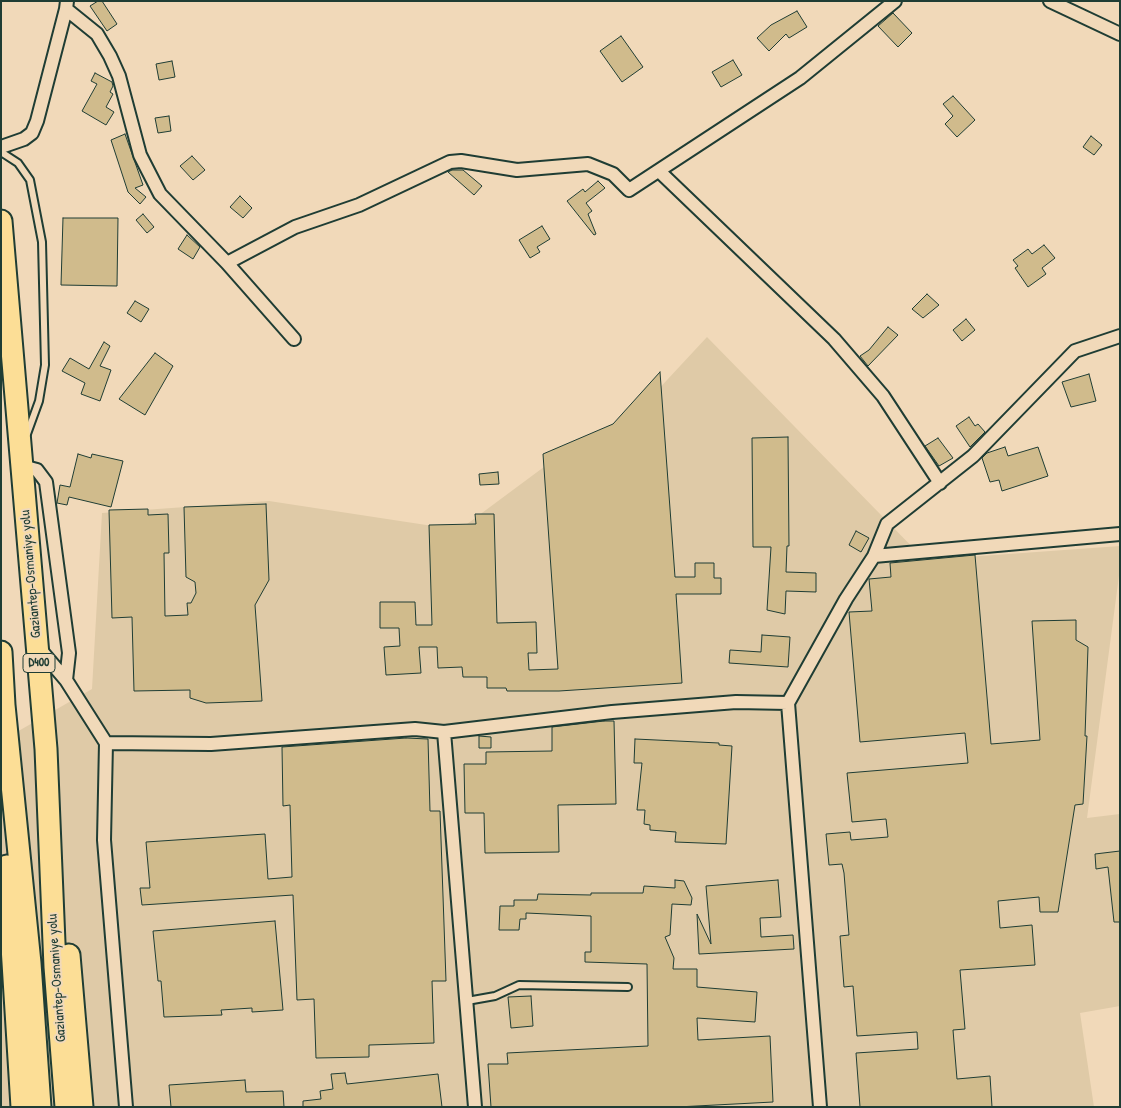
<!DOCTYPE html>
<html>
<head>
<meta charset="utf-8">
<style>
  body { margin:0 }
  #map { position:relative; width:1121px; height:1108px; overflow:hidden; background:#f1d9b9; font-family:"Patrick Hand",sans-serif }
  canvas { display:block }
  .frame { position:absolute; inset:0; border:2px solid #1f3d34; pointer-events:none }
</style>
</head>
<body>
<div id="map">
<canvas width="1121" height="1108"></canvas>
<div class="frame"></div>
</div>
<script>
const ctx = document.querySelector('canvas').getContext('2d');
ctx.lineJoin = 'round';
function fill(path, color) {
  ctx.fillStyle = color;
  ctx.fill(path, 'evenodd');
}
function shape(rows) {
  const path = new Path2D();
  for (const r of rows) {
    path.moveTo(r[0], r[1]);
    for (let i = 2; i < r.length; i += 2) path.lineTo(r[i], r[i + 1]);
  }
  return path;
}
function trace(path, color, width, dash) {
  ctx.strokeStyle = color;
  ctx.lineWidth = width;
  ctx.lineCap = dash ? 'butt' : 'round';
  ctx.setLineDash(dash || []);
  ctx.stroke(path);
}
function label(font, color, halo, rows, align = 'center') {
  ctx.font = font + ' "Patrick Hand",sans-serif';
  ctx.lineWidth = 4;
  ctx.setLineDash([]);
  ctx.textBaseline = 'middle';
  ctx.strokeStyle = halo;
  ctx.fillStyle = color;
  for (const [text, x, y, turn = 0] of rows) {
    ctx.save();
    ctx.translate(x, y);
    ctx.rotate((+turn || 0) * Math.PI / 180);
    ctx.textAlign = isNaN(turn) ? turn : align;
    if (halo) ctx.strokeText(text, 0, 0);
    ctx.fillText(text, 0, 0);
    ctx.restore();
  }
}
const built = shape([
  [707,337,925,560,1120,546,1120,568,1087,818,1120,814,1120,1006,1080,1013,1094,1107,1,1107,1,741,92,689,102,513,269,501,459,530,552,461,614,437]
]);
const building = shape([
  [98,1,102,1,117,24,107,31,90,6,98,1],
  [797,11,807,27,789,38,786,34,769,51,757,38,771,25,797,11],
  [893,13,912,33,898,47,878,26,893,13],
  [621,36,643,67,622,82,600,51,621,36],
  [733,60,742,75,721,87,712,72,733,60],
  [172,61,175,77,159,80,156,64,172,61],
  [95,73,112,82,113,86,110,92,113,94,106,107,114,112,106,125,82,111,97,84,91,81,95,73],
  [953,96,975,120,957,137,945,124,953,116,943,104,953,96],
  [169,116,171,131,158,133,155,118,169,116],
  [125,134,143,185,135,188,146,197,140,204,128,192,111,140,125,134],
  [1091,136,1102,145,1094,155,1083,147,1091,136],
  [192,156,205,170,193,180,180,166,192,156],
  [452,170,463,170,482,186,474,195,448,172,452,170],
  [598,181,605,188,586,203,592,211,588,214,596,234,594,235,567,201,583,189,585,192,598,181],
  [240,196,252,208,243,218,230,207,240,196],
  [143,214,154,227,147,233,136,220,143,214],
  [63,218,118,218,117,286,61,285,63,218],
  [542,226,550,239,537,247,540,252,530,258,519,240,542,226],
  [187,235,200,247,193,259,178,249,187,235],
  [1044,245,1055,258,1042,268,1046,274,1028,287,1015,268,1018,266,1013,260,1028,249,1032,254,1044,245],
  [927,294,939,305,923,318,912,309,927,294],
  [135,301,149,309,141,322,127,313,135,301],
  [966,319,975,330,962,341,953,330,966,319],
  [888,327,898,335,868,366,860,356,869,350,888,327],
  [104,342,110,346,100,366,111,370,100,401,81,394,85,383,62,371,70,358,89,369,104,342],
  [155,353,173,366,145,415,119,399,155,353],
  [660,372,675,577,695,577,695,563,714,563,714,578,721,578,721,594,676,594,682,683,559,691,507,691,506,688,487,688,487,677,463,677,462,667,438,668,437,647,419,647,421,673,386,675,384,647,400,646,399,628,380,628,380,602,415,602,416,625,432,625,429,525,476,524,475,514,494,514,497,623,536,622,537,653,528,653,529,670,558,669,543,454,613,424,660,372],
  [1089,374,1096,401,1071,407,1062,382,1089,374],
  [969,417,975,426,978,424,985,432,970,447,956,426,969,417],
  [788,437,789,546,787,546,786,572,816,573,816,592,786,591,785,614,767,610,771,547,753,547,752,438,788,437],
  [938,438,953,458,939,466,925,446,938,438],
  [1005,447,1008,456,1038,447,1048,476,1002,491,999,480,990,482,982,458,987,453,1005,447],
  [78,454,91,458,92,454,123,461,111,507,69,497,67,505,57,503,60,485,70,487,78,454],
  [498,472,499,484,480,485,479,474,498,472],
  [266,504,269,580,255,605,262,701,206,703,190,698,190,690,134,691,132,617,112,618,109,510,148,509,148,515,168,514,169,553,164,553,165,616,188,615,187,603,191,603,196,593,195,582,186,577,184,507,266,504],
  [856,531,869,538,861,552,849,545,856,531],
  [975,555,991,744,1040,740,1032,621,1076,620,1076,640,1088,647,1085,736,1087,736,1083,804,1075,805,1058,912,1040,912,1039,897,998,901,1000,928,1032,925,1035,965,960,970,965,1029,953,1030,957,1079,990,1076,992,1107,860,1107,856,1053,918,1049,917,1032,857,1036,853,986,844,987,840,936,849,935,844,873,842,864,829,865,826,834,850,832,851,840,888,837,886,819,852,822,847,773,968,763,965,733,860,742,849,612,872,611,869,579,891,577,890,563,975,555],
  [762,635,790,637,788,667,729,663,730,650,761,652,762,635],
  [604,721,614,721,616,804,558,805,559,852,485,853,484,813,465,813,464,764,486,764,486,752,552,751,552,727,604,721],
  [479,736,491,737,491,748,479,748,479,736],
  [406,738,428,739,430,811,440,811,446,981,432,981,434,1043,369,1045,369,1057,316,1058,314,999,297,1000,293,895,142,905,140,888,150,888,146,842,265,834,268,879,292,877,290,805,283,806,282,747,406,738],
  [635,739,719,743,719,745,732,746,726,844,675,842,676,832,650,830,650,825,644,824,645,810,637,810,642,763,634,763,635,739],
  [1120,851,1120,922,1114,922,1108,867,1096,869,1095,854,1120,851],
  [675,880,684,881,692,898,691,905,672,904,670,935,665,937,674,958,673,969,697,969,697,987,757,992,755,1022,697,1018,698,1040,770,1036,773,1102,677,1107,491,1107,488,1064,508,1064,507,1053,648,1046,647,964,585,962,585,952,591,952,591,916,526,913,526,919,520,919,519,930,499,930,500,906,514,906,514,900,537,900,538,894,591,895,591,893,643,893,644,886,675,888,675,880],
  [778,880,781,917,760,918,761,937,793,935,794,949,699,954,697,914,711,944,706,886,778,880],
  [275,921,283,1010,252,1012,252,1008,221,1010,222,1015,164,1017,161,981,158,981,153,931,275,921],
  [531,996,533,1026,511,1028,508,997,531,996],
  [345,1073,347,1084,438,1074,442,1107,303,1107,303,1101,321,1099,320,1091,333,1089,331,1074,345,1073],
  [245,1080,246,1092,283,1091,284,1107,171,1107,169,1085,245,1080]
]);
const service = shape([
  [1,152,18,163,30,180,42,242,45,365,39,401,27,434],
  [467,1001,495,996,519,985,628,987]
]);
const minor = shape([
  [67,1,66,9,97,34,110,56,119,76,140,155,160,194,227,263,294,339],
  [1050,1,1120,34],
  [1,147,24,139,32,133,37,121,66,9],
  [660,172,834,339,883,396,940,483],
  [227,263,295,227,359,205,450,162,461,161,517,170,588,164,613,174,629,190,800,78,895,1],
  [22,466,37,470,46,482,69,653,66,680],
  [874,556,1120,534],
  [38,647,66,680,106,743],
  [788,703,820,1107],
  [444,732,475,1107],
  [126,1107,104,840,106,743,211,744,415,729,444,732,612,712,736,702,788,703,846,599,874,556,887,524,973,456,1075,351,1120,336]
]);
const trunk = shape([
  [1,221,46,749,55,967,66,1107],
  [1,652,4,705,30,963,40,1107],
  [7,866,22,1107],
  [69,955,82,1107]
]);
const shields = [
  [39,663,32]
];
const shieldNames = [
  ["D400",39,663]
];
const streetNames = [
  ["Gaziantep-Osmaniye yolu",31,574,-95],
  ["Gaziantep-Osmaniye yolu",57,978,-94]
];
fill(built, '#dfcaa7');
fill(building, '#d0bb8c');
trace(building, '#1f3d34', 1);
trace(service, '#1f3d34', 10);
trace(minor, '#1f3d34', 16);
trace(trunk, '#1f3d34', 25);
trace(service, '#f1d9b9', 6);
trace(minor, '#f1d9b9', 12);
trace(trunk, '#fcde96', 21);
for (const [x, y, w] of shields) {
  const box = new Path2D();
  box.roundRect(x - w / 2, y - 9.5, w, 19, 4);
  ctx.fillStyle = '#f1d9b9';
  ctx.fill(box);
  trace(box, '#1f3d34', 1);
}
label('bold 12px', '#1f3d34', null, shieldNames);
label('14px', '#1f3d34', '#f1d9b9', streetNames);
</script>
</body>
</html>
